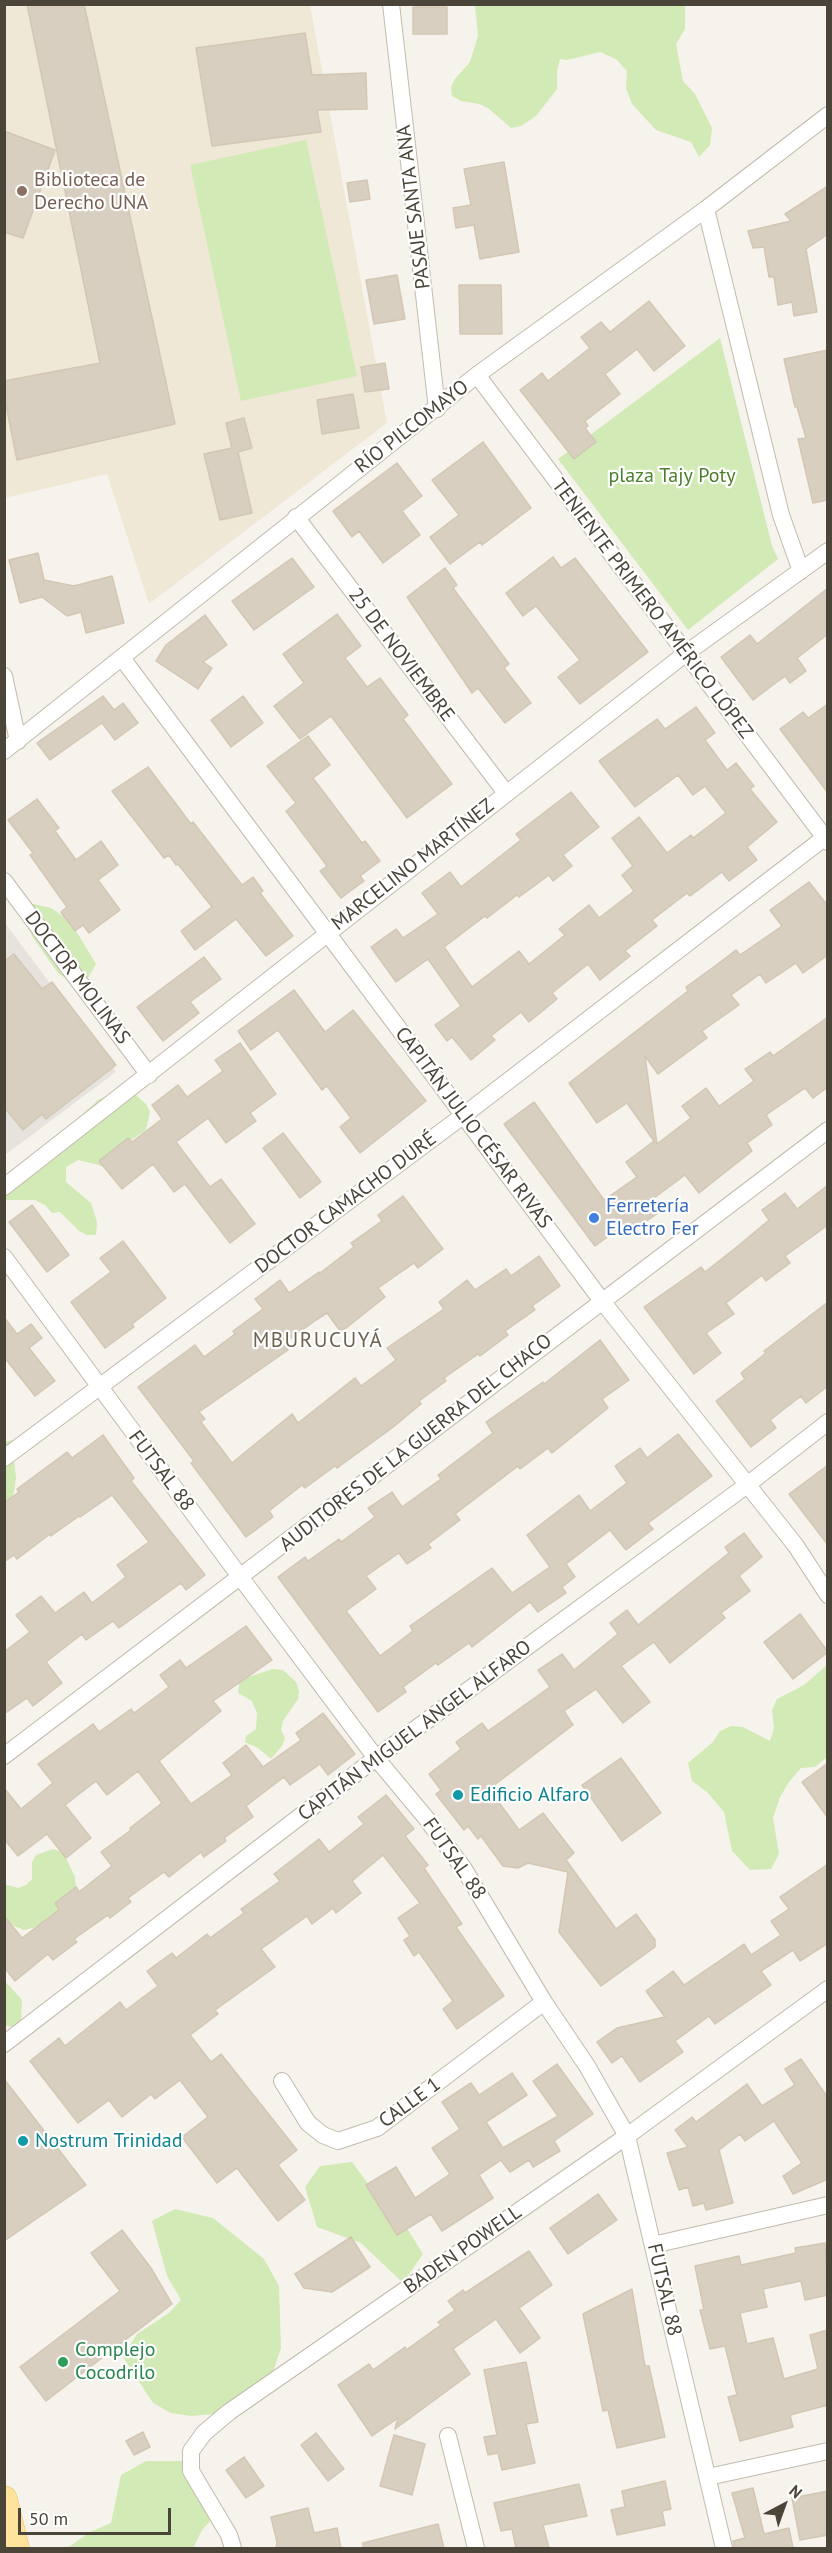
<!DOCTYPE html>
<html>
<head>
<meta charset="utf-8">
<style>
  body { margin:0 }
  #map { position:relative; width:832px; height:2553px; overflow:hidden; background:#f6f3ec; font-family:"PT Sans",sans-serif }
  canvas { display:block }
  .frame { position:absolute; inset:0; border:6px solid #4b4439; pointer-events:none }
  .north { position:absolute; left:754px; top:2475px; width:60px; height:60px; -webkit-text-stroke:4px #fff; paint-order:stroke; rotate:41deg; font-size:16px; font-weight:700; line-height:24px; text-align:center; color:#4b4439 }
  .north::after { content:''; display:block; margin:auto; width:21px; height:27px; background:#4b4439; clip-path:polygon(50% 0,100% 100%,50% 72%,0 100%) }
  .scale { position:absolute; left:18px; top:2508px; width:153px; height:27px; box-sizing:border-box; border:3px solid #4b4439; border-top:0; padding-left:8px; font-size:18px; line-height:21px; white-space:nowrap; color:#4b4439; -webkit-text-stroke:4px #fff; paint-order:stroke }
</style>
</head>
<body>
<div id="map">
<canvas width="832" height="2553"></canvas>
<div class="frame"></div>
<div class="north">N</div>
<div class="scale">50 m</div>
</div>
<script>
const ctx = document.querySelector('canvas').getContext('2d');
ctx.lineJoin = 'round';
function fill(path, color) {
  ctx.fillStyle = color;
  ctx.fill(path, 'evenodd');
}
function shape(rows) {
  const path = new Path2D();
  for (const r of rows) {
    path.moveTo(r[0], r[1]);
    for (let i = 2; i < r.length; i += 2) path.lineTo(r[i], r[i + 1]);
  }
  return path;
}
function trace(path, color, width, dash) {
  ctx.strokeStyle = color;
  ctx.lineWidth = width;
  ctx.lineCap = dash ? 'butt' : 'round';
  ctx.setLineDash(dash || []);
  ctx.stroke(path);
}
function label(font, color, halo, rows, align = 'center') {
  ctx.font = font + ' "PT Sans",sans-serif';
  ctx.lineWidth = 4.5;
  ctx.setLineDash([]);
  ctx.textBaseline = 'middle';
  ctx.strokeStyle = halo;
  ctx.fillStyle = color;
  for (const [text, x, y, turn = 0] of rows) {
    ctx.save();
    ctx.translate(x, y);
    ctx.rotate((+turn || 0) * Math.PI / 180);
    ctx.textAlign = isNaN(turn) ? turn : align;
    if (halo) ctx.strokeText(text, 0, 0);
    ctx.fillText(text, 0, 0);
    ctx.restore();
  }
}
const industrial = shape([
  [5,923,116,1072,5,1155]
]);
const education = shape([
  [4,5,310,5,387,423,149,604,107,474,5,498]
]);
const green = shape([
  [475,5,685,5,685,29,676,44,683,81,695,94,712,128,710,145,699,157,691,142,656,130,632,104,626,88,627,71,616,59,600,52,567,60,560,59,557,71,557,89,536,116,521,126,511,128,488,108,479,104,461,101,452,96,451,88,454,80,470,62,478,36],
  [306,140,357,376,241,401,190,165],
  [720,338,772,546,778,559,688,630,558,459],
  [34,904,51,908,70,921,96,964,88,978,81,983,72,983,58,973,33,938,26,923,26,906],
  [124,1088,132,1092,146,1104,150,1112,146,1130,131,1140,110,1171,99,1165,78,1160,66,1167,66,1182,91,1203,97,1222,96,1235,87,1235,79,1231,60,1212,52,1213,45,1205,35,1200,5,1200,5,1179,58,1137,98,1100],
  [12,1440,16,1478,14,1492,5,1520,5,1442],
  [827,1665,827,1757,815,1767,801,1768,789,1782,780,1797,773,1818,779,1854,771,1869,750,1870,732,1851,724,1812,707,1792,692,1781,688,1763,713,1742,720,1731,731,1726,743,1727,770,1741,774,1728,772,1710,777,1699,804,1685],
  [273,1669,283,1670,296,1682,299,1691,298,1699,283,1721,281,1730,285,1738,282,1746,271,1759,258,1748,245,1742,246,1736,256,1729,257,1713,252,1701,238,1693,239,1684,245,1678],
  [53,1849,63,1852,75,1877,76,1887,69,1903,57,1916,33,1928,24,1930,5,1922,4,1884,18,1888,26,1885,32,1879,32,1862,36,1855],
  [4,1980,22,2000,21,2021,16,2028,5,2025],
  [352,2162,383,2204,408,2230,423,2254,403,2283,361,2243,317,2227,305,2187,320,2166],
  [175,2209,213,2218,264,2259,279,2286,281,2348,271,2378,227,2413,191,2416,171,2413,153,2403,123,2357,137,2334,169,2313,181,2300,167,2276,152,2221],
  [146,2461,186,2461,218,2513,202,2530,193,2548,67,2548,90,2532,111,2523,121,2475]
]);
const building = shape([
  [27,4,84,4,175,424,17,460,4,395,4,381,100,363,27,4],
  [413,7,447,7,447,34,413,34,413,7],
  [305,33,312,75,366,73,367,109,317,110,321,132,212,146,196,48,305,33],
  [4,131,55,150,23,238,4,232,4,131],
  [504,162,519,252,480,259,474,225,456,228,453,208,471,205,464,169,504,162],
  [367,180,370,199,350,202,347,183,367,180],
  [828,186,828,234,806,249,817,312,794,316,792,302,778,305,774,277,769,277,764,247,753,248,748,231,791,221,785,214,828,186],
  [397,275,405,319,374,324,366,280,397,275],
  [459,285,501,285,502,334,460,334,459,285],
  [649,301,685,346,654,371,637,349,605,374,620,394,585,421,588,426,585,428,596,442,574,459,520,390,542,373,548,381,590,348,581,337,601,322,610,332,649,301],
  [828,350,828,500,813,503,798,439,806,438,797,407,795,407,784,359,828,350],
  [385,363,389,389,365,392,361,367,385,363],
  [353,394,359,428,322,434,317,400,353,394],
  [244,418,252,448,238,452,252,513,220,520,204,454,232,448,226,423,244,418],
  [483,442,531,508,482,545,480,542,450,564,430,537,459,515,432,480,483,442],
  [397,463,422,496,402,511,420,535,383,563,359,531,352,537,333,511,397,463],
  [38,553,44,580,74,586,112,576,124,623,86,633,81,612,67,616,42,597,20,603,9,560,38,553],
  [553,557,561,568,575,558,648,652,580,704,558,677,580,660,536,606,523,616,506,593,553,557],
  [292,558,314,587,254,630,232,601,292,558],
  [445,568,457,585,453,588,509,664,504,668,531,703,505,723,478,688,472,693,407,597,445,568],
  [828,588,828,634,797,658,806,671,790,683,785,676,753,700,721,657,750,635,757,644,828,588],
  [337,614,361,646,345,658,367,687,380,678,408,715,403,719,452,784,407,818,331,716,300,739,274,706,304,683,283,654,337,614],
  [205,615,227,645,203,662,212,668,198,689,156,661,166,645,205,615],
  [103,696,114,710,123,703,138,723,115,740,102,723,50,760,37,743,103,696],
  [243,696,263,723,231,747,211,720,243,696],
  [828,704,828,793,780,729,803,712,808,718,828,704],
  [696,707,715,733,705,740,727,770,736,763,754,786,750,789,777,822,747,847,757,860,729,881,722,872,690,896,687,893,652,920,657,926,625,951,630,956,600,980,588,964,552,993,557,999,529,1022,521,1012,491,1036,495,1040,471,1060,452,1037,447,1041,435,1025,461,1006,428,959,396,982,371,947,396,929,403,938,438,914,422,893,450,872,461,887,521,840,516,834,571,792,599,827,563,855,572,866,553,881,549,875,519,897,517,895,487,918,485,916,444,947,472,987,519,951,529,964,565,935,559,929,589,905,599,918,634,891,622,875,633,866,612,838,639,817,667,853,691,835,693,838,726,813,705,786,693,795,678,775,635,807,599,761,657,719,665,729,696,707],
  [308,736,330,765,313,778,362,843,365,841,380,861,360,876,364,881,341,898,320,871,327,866,286,811,296,803,267,766,308,736],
  [148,767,191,824,193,822,242,885,253,877,263,891,260,893,293,936,266,956,236,919,195,950,181,931,212,907,178,864,176,865,169,855,164,858,112,791,148,767],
  [37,799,59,828,55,831,76,860,101,841,118,865,98,880,120,910,89,933,83,925,75,931,61,912,67,907,30,855,33,853,8,820,37,799],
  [809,882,828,906,828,955,803,973,796,963,766,983,760,974,731,995,739,1005,702,1031,707,1038,658,1074,645,1056,657,1144,691,1118,682,1106,706,1088,719,1106,754,1081,745,1069,770,1052,773,1056,828,1017,828,1087,813,1098,805,1088,766,1115,772,1125,747,1143,752,1151,699,1193,685,1175,650,1201,658,1213,631,1232,625,1224,595,1246,504,1124,534,1102,604,1200,637,1177,626,1162,654,1141,627,1103,597,1123,569,1083,688,991,686,987,715,966,736,950,740,955,782,926,770,910,809,882],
  [14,954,42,989,52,982,116,1065,46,1119,42,1114,23,1130,4,1107,4,961,14,954],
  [204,957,221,979,190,1002,199,1013,163,1041,137,1007,204,957],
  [294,990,325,1032,353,1010,426,1101,360,1153,340,1127,351,1118,327,1086,322,1090,278,1030,251,1050,238,1031,294,990],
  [240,1043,276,1094,250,1113,256,1121,226,1143,208,1118,176,1142,210,1187,221,1179,255,1224,230,1243,185,1184,174,1192,153,1164,122,1189,99,1161,128,1138,132,1142,162,1119,152,1105,178,1085,187,1097,223,1071,215,1060,240,1043],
  [283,1133,321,1182,300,1198,263,1148,283,1133],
  [828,1185,828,1225,785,1256,790,1263,766,1281,762,1275,726,1303,734,1314,706,1333,721,1353,694,1374,644,1307,701,1267,705,1272,738,1246,769,1220,762,1210,785,1193,797,1209,828,1185],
  [403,1196,443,1249,418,1268,414,1263,378,1288,385,1297,341,1332,327,1313,316,1320,283,1344,288,1350,199,1412,205,1419,201,1422,232,1463,292,1414,298,1423,355,1378,361,1386,396,1360,387,1348,444,1309,439,1302,467,1280,475,1290,506,1269,511,1276,539,1256,560,1286,532,1306,535,1310,505,1331,508,1335,480,1356,478,1354,444,1378,446,1381,419,1401,421,1404,392,1428,337,1468,335,1466,305,1488,302,1485,269,1511,273,1517,246,1537,191,1463,194,1461,138,1387,195,1345,204,1357,235,1334,233,1331,263,1309,255,1299,280,1280,289,1293,319,1272,320,1273,354,1247,351,1243,382,1221,378,1215,403,1196],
  [32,1205,69,1255,47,1272,9,1222,32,1205],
  [123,1241,166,1298,132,1324,134,1327,105,1348,71,1302,111,1272,100,1258,123,1241],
  [828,1302,828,1386,806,1403,801,1396,770,1420,776,1428,751,1447,716,1401,745,1379,741,1373,766,1353,764,1351,828,1302],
  [4,1317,17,1334,31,1324,42,1338,29,1348,55,1381,35,1396,4,1357,4,1317],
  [600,1340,629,1380,602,1399,608,1408,552,1453,548,1448,520,1469,518,1466,455,1514,460,1520,428,1544,431,1548,407,1564,399,1553,366,1576,376,1589,346,1611,380,1656,413,1631,410,1626,492,1568,512,1593,550,1567,527,1535,579,1495,590,1511,627,1483,615,1466,640,1448,647,1458,678,1434,712,1476,648,1523,653,1529,626,1550,610,1530,566,1564,575,1577,562,1587,566,1593,538,1612,530,1602,472,1647,469,1643,438,1665,436,1663,403,1687,406,1692,378,1712,278,1577,305,1557,308,1561,339,1539,341,1542,375,1517,368,1508,392,1492,402,1507,441,1479,438,1475,493,1433,486,1422,543,1382,544,1384,600,1340],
  [103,1435,134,1478,131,1481,205,1575,186,1590,181,1583,119,1628,113,1621,86,1640,82,1634,46,1662,62,1683,33,1706,27,1698,4,1714,4,1652,30,1632,16,1615,41,1596,55,1613,84,1592,92,1603,126,1577,117,1565,149,1542,112,1495,80,1517,79,1516,51,1536,50,1534,17,1559,14,1555,4,1562,4,1503,19,1492,17,1489,67,1452,72,1458,103,1435],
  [828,1465,828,1545,789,1494,828,1465],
  [744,1533,762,1557,739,1576,750,1591,721,1613,725,1618,670,1663,654,1642,621,1666,650,1702,623,1723,596,1689,564,1711,573,1725,489,1789,519,1830,543,1813,574,1853,566,1860,616,1929,636,1914,655,1940,655,1947,601,1986,559,1932,568,1872,528,1863,518,1868,503,1866,481,1836,478,1839,468,1826,464,1830,436,1794,441,1790,429,1774,461,1749,456,1742,482,1723,488,1731,550,1687,538,1670,562,1654,574,1670,618,1634,610,1623,627,1610,638,1625,729,1553,725,1547,744,1533],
  [800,1614,828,1652,793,1679,764,1642,800,1614],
  [246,1626,272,1660,213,1701,221,1711,159,1761,191,1804,232,1775,223,1763,246,1745,263,1767,301,1740,296,1733,323,1713,355,1754,328,1775,320,1764,290,1785,284,1777,246,1806,253,1817,224,1838,226,1841,204,1857,201,1852,169,1877,164,1872,128,1898,131,1902,110,1918,108,1915,74,1939,77,1942,53,1960,48,1954,15,1981,4,1967,4,1916,22,1938,59,1910,55,1903,76,1887,79,1892,112,1866,101,1852,131,1830,130,1828,162,1803,138,1771,107,1795,96,1781,65,1805,91,1838,66,1858,47,1834,18,1856,4,1839,4,1788,21,1809,53,1783,38,1764,93,1724,99,1732,131,1709,134,1713,169,1687,160,1675,180,1660,186,1668,246,1626],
  [621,1758,661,1813,622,1841,582,1785,621,1758],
  [828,1763,828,1818,802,1782,828,1763],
  [386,1795,414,1829,405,1836,428,1865,424,1868,462,1924,456,1927,504,1996,457,2029,443,2009,453,2001,419,1952,414,1956,404,1940,410,1936,398,1918,420,1903,383,1855,352,1881,361,1893,336,1913,333,1908,312,1924,307,1916,261,1949,275,1967,215,2010,218,2014,190,2035,211,2062,221,2054,297,2150,278,2165,305,2200,278,2221,237,2168,217,2183,182,2137,208,2117,180,2080,155,2099,151,2094,122,2117,109,2100,78,2123,30,2061,59,2038,65,2046,120,2002,126,2010,158,1986,147,1971,172,1953,176,1958,207,1934,210,1938,244,1913,241,1909,280,1881,274,1874,319,1839,329,1852,364,1824,358,1817,386,1795],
  [828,1864,828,1943,800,1961,793,1950,761,1971,771,1985,715,2024,709,2016,675,2041,683,2052,640,2082,622,2056,612,2063,597,2042,617,2028,665,2017,646,1991,673,1971,684,1985,744,1944,751,1955,781,1935,771,1921,789,1909,780,1897,828,1864],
  [801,2059,828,2098,828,2179,793,2194,783,2176,802,2163,774,2121,745,2141,740,2134,719,2150,733,2203,706,2210,704,2203,693,2206,688,2187,679,2190,667,2153,688,2147,675,2130,692,2117,696,2122,747,2084,762,2106,795,2085,785,2069,801,2059],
  [557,2064,593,2114,554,2141,560,2151,533,2167,529,2160,510,2172,501,2160,479,2175,493,2198,442,2231,431,2214,397,2235,366,2185,396,2167,415,2198,450,2174,432,2148,460,2129,442,2102,471,2083,479,2095,512,2073,527,2095,486,2122,503,2148,558,2116,533,2081,557,2064],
  [4,2079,86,2185,4,2241,4,2079],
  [598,2194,617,2220,568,2254,550,2228,598,2194],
  [122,2230,151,2268,172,2304,46,2401,20,2367,120,2291,91,2253,122,2230],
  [351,2237,370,2267,332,2292,304,2288,295,2274,351,2237],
  [825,2243,828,2295,805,2300,801,2281,763,2289,767,2307,740,2313,747,2344,773,2338,784,2379,818,2369,810,2335,828,2330,828,2405,790,2415,793,2427,740,2441,728,2397,737,2395,725,2346,710,2349,700,2310,704,2310,695,2266,739,2256,741,2265,796,2253,795,2248,825,2243],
  [529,2251,552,2285,519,2308,540,2338,520,2353,496,2319,453,2349,470,2374,395,2429,398,2418,372,2436,338,2385,369,2364,373,2370,405,2347,406,2350,441,2325,438,2322,455,2310,448,2301,463,2290,465,2293,529,2251],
  [632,2289,645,2366,649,2366,665,2437,617,2448,608,2410,603,2411,583,2314,632,2289],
  [526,2362,538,2422,526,2424,535,2463,502,2470,498,2453,488,2455,484,2437,497,2435,484,2370,526,2362],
  [143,2432,150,2447,134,2455,126,2441,143,2432],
  [316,2433,344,2469,328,2481,301,2445,316,2433],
  [394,2435,425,2444,412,2495,380,2486,394,2435],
  [244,2457,264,2486,246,2498,226,2470,244,2457],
  [665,2481,671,2509,662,2511,665,2525,617,2535,611,2510,625,2507,622,2491,665,2481],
  [579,2484,587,2516,543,2525,549,2548,516,2548,512,2529,501,2531,494,2503,579,2484],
  [753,2488,764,2534,789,2528,793,2548,734,2548,733,2541,745,2538,732,2493,753,2488],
  [828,2491,828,2535,800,2540,792,2498,828,2491],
  [308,2508,314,2533,337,2528,341,2548,276,2548,277,2542,271,2517,308,2508],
  [438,2524,444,2548,363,2548,363,2543,438,2524]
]);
const street = shape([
  [391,4,437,409],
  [706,209,781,515,801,571],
  [477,375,828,842],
  [296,517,506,793],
  [122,658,602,1301,796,1546,828,1595],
  [4,676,18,741],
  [4,751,477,375,706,209,828,115],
  [4,881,149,1075],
  [4,1187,685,654,828,551],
  [4,1257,241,1578,376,1758,426,1818,464,1869,544,2002,587,2066,627,2136,724,2548],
  [4,1458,464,1115,828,835],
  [4,1756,828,1130],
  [4,2044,376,1758,747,1485,828,1422],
  [282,2081,308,2123,323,2135,338,2141,377,2128,544,2002],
  [653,2245,828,2205],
  [448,2436,476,2548],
  [708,2477,828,2451],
  [233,2548,229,2535,191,2471,191,2451,204,2433,229,2412,627,2136,828,1989]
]);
const primary = shape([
  [4,2499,16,2548]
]);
const markers = [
  [22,191,6,"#8d6e63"],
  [594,1218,6,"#3f7fe0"],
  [458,1795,6,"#0f9aa8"],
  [23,2141,6,"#0f9aa8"],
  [63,2362,6,"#2e9e5b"]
];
const educationNames = [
  ["Biblioteca de",34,180],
  ["Derecho UNA",34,203]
];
const streetNames = [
  ["PASAJE SANTA ANA",414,207,-97],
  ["RÍO PILCOMAYO",412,427,-38],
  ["TENIENTE PRIMERO AMÉRICO LÓPEZ",652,609,53],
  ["25 DE NOVIEMBRE",401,655,53],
  ["MARCELINO MARTÍNEZ",413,865,-38],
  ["DOCTOR MOLINAS",77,978,53],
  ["CAPITÁN JULIO CÉSAR RIVAS",473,1128,53],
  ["DOCTOR CAMACHO DURÉ",346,1203,-37],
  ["AUDITORES DE LA GUERRA DEL CHACO",416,1443,-38],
  ["FUTSAL 88",161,1471,53],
  ["CAPITÁN MIGUEL ANGEL ALFARO",415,1731,-37],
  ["FUTSAL 88",454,1859,55],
  ["CALLE 1",410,2103,-36],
  ["BADEN POWELL",463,2250,-35],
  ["FUTSAL 88",664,2290,77]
];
const parkNames = [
  ["plaza Tajy Poty",672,476]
];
const shopNames = [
  ["Ferretería",606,1206],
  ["Electro Fer",606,1229]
];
const cultureNames = [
  ["Edificio Alfaro",470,1795],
  ["Nostrum Trinidad",35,2141]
];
const leisureNames = [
  ["Complejo",75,2350],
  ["Cocodrilo",75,2373]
];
const neighbourhoodNames = [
  ["MBURUCUYÁ",318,1341]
];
fill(industrial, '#e6e2dd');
fill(education, '#efe8d6');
fill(green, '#d2eab5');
fill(building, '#d8cfc1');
trace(building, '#d3c7b4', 1.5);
trace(street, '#c2bbae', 18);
trace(primary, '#e6c16a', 27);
trace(street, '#fff', 16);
trace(primary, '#ffe39c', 26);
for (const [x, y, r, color] of markers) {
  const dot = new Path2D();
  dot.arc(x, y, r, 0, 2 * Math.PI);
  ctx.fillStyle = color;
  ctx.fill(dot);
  trace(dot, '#fff', 2);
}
label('20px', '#785e54', '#fff', educationNames, 'left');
label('20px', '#4b4439', '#fff', streetNames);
label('20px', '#4a7f2a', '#fff', parkNames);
label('20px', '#366cbe', '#fff', shopNames, 'left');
label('20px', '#0d838f', '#fff', cultureNames, 'left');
label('20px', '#27864d', '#fff', leisureNames, 'left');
ctx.letterSpacing = '1.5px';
label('21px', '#6e6250', '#fff', neighbourhoodNames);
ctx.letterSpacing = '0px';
</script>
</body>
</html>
